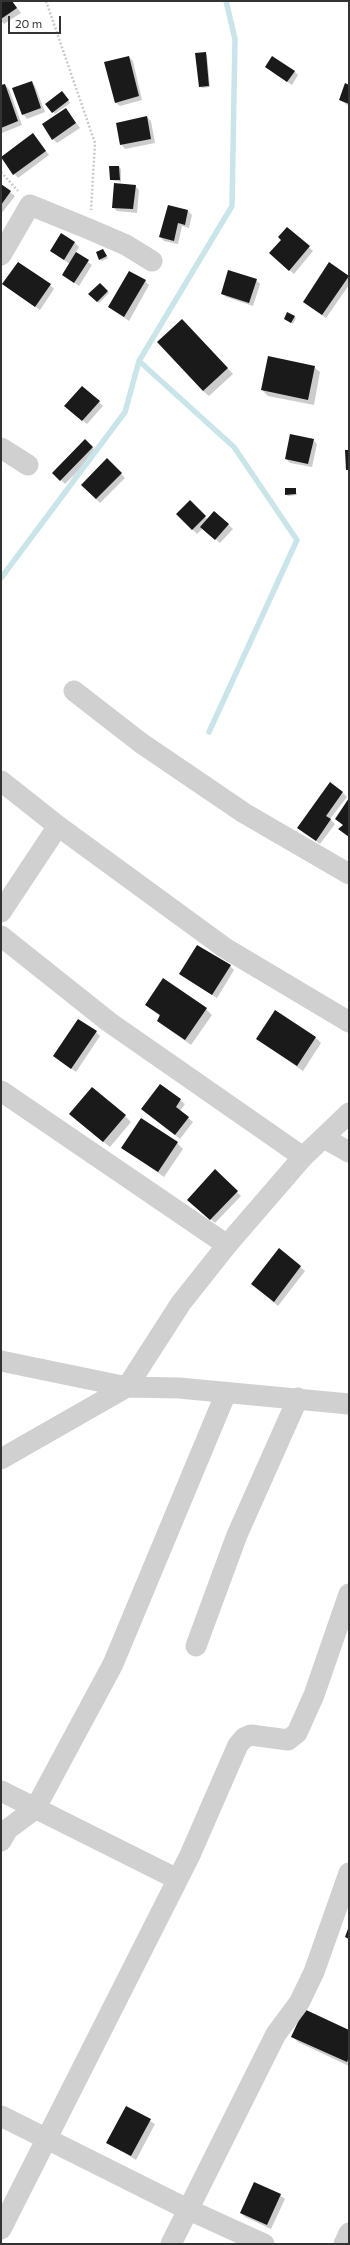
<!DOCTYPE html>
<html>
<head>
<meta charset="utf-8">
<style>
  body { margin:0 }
  #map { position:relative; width:350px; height:2245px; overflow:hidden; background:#fff; font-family:Commissioner,sans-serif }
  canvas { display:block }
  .frame { position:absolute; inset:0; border:2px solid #333; pointer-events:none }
  .scale { position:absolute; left:8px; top:16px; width:53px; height:18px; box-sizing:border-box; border:2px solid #333; border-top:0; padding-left:5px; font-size:12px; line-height:14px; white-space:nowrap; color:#333; -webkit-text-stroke:3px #fff; paint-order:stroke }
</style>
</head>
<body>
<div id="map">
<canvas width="350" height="2245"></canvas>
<div class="frame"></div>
<div class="scale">20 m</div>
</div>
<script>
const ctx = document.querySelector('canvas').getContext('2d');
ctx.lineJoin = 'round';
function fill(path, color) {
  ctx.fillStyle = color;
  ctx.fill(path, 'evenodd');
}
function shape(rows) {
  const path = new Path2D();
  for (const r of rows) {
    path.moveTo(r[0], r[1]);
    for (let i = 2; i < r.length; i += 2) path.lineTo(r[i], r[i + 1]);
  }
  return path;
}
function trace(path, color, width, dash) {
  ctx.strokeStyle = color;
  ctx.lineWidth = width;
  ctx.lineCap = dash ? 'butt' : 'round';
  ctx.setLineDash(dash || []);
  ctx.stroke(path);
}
const shadow = shape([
  [1,1,12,1,21,13,4,24,1,21],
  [205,53,207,55,210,87,202,88,200,86],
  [129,57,133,61,142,100,120,106,115,102],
  [266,67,294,71,298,75,292,85],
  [31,82,35,86,45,112,27,119,23,114],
  [5,85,9,89,22,125,2,133,1,86],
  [349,86,349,106,340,100],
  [64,94,70,103,55,114,47,104],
  [66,109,80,128,57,143,53,139],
  [147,117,151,121,155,143,125,149,121,144],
  [33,134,49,155,18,178,1,158],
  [110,167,119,167,121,169,121,182,111,180],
  [1,185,15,196,1,214],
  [135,186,139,190,137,213,117,211,113,207],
  [168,206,188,211,192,215,189,228,182,226,178,244,164,241,160,237],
  [287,228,313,251,294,274,275,257],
  [61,235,75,243,79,247,75,253,92,265,79,286,63,275,70,264,51,251],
  [104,252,108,258,102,261,100,259],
  [348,276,349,285,326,318,304,302],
  [256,280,260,284,253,306,226,297,222,293],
  [145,281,149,285,129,321,109,307],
  [4,284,50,285,54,289,40,310],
  [100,284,109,293,99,303,90,294],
  [294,316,296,318,293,324,285,319],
  [188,326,233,374,209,396,203,391],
  [314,367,320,372,314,405,268,396,262,390],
  [99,402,103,406,87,424,70,410],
  [313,440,317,444,312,467,290,463,286,459],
  [85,441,97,452,65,484,54,473],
  [107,460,125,478,100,503,82,485],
  [295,489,297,495,288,496,286,494],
  [349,495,349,508,348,496],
  [190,501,208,520,215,512,233,529,220,543,203,528,197,534,177,514],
  [343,793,347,797,330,819,335,824,320,844,303,832],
  [230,966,234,970,217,998,180,974],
  [146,1005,206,1009,212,1015,191,1045,164,1026,158,1021,161,1017],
  [96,1032,100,1036,76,1072,54,1056],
  [315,1037,321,1043,303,1071,257,1039],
  [161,1085,185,1104,180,1111,193,1122,180,1139,142,1109],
  [125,1116,131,1122,110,1147,76,1120],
  [177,1143,183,1149,164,1177,123,1148],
  [215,1170,241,1196,215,1223,193,1204],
  [279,1249,305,1271,278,1306,257,1288],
  [349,2031,349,2066,298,2042,292,2036],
  [127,2107,155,2124,136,2160,108,2143],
  [280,2195,285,2199,271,2229,245,2217,241,2213]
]);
const stream = shape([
  [139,361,234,447,297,540,209,732],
  [1,578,125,412,139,361,232,206,235,39,226,1]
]);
const building = shape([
  [1,1,12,1,17,8,1,19],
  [206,52,209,86,199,87,195,53],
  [129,56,139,96,115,103,104,62],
  [272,56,295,71,287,82,265,67],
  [32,81,41,108,22,115,12,88],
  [345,83,349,85,349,104,339,100],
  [5,84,18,121,1,128,1,85],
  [62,91,69,100,52,113,45,104],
  [66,108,76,123,52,140,42,124],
  [147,116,151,139,120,145,116,123],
  [33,133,46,151,13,175,1,157],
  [109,166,119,166,120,180,110,180],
  [114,183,136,185,133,209,112,208],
  [1,184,11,191,1,205],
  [168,205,188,210,185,225,178,223,174,241,159,237],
  [287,227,310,246,289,271,269,253,281,240,278,237],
  [61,233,75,242,64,260,50,251],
  [103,249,107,256,99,260,96,252],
  [76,252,89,260,74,283,62,275],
  [18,262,51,284,35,307,2,284],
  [329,262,349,276,322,315,303,302],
  [228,270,257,279,249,303,221,294],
  [129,271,146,280,124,317,108,307],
  [100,283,108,291,97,302,88,294],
  [287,312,295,316,291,323,284,319],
  [182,319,228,368,203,391,157,342],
  [268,356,315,366,308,400,261,390],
  [82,386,100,401,82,421,64,406],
  [290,434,314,439,308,464,285,459],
  [85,439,93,447,60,481,52,473],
  [345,450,349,450,349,470,346,470],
  [107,458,122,473,96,499,81,485],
  [285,488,296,488,296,494,285,495],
  [190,500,206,516,192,530,176,514],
  [214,511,229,524,215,540,200,527],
  [330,782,343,792,326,816,331,819,316,841,297,828],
  [349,798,349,837,338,829,343,825,335,819],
  [197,945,231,965,212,995,179,974],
  [163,978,207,1008,185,1040,157,1021,160,1015,145,1005],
  [275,1010,316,1037,297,1066,256,1039],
  [78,1019,97,1031,71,1069,53,1056],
  [160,1084,181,1099,176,1107,189,1117,175,1135,141,1109],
  [92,1087,126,1115,103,1142,69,1114],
  [141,1118,178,1142,158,1172,121,1148],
  [215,1169,238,1191,210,1220,187,1200],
  [279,1248,301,1266,274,1302,251,1284],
  [349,1926,349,1939,345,1937],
  [304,2009,349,2030,349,2057,347,2062,291,2037],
  [126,2106,151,2119,131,2156,106,2143],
  [254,2182,281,2194,267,2225,240,2213]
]);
const path = shape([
  [46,1,95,143,91,210],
  [1,172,18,191]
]);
const minor = shape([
  [1,255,30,205,89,229,126,245,152,261],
  [1,448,28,465],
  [74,691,141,743,244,813,349,874],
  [1,781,58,826,225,948,349,1022],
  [1,912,58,826],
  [1,936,109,1022,303,1157],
  [1,1091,227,1245],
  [324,1138,349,1152],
  [1,1361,127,1387,179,1388,349,1404],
  [1,1459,127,1387,181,1303,227,1245,303,1157,349,1113],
  [196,1646,237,1535,298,1398],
  [1,1791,177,1879],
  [1,1841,8,1829,35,1809,113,1664,226,1393],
  [1,2116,187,2209,264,2244],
  [1,2229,190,1855,238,1745,244,1738,251,1735,288,1740,297,1733,314,1695,349,1594],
  [171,2244,276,2034,299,2003,314,1972,349,1873],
  [344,2244,349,2233]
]);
fill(shadow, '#0003');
trace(stream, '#cae5e9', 5.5);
fill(building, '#1a1a1a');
trace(path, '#cacaca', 2.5, [2, 2]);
trace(minor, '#d0d0d0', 21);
</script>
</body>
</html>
